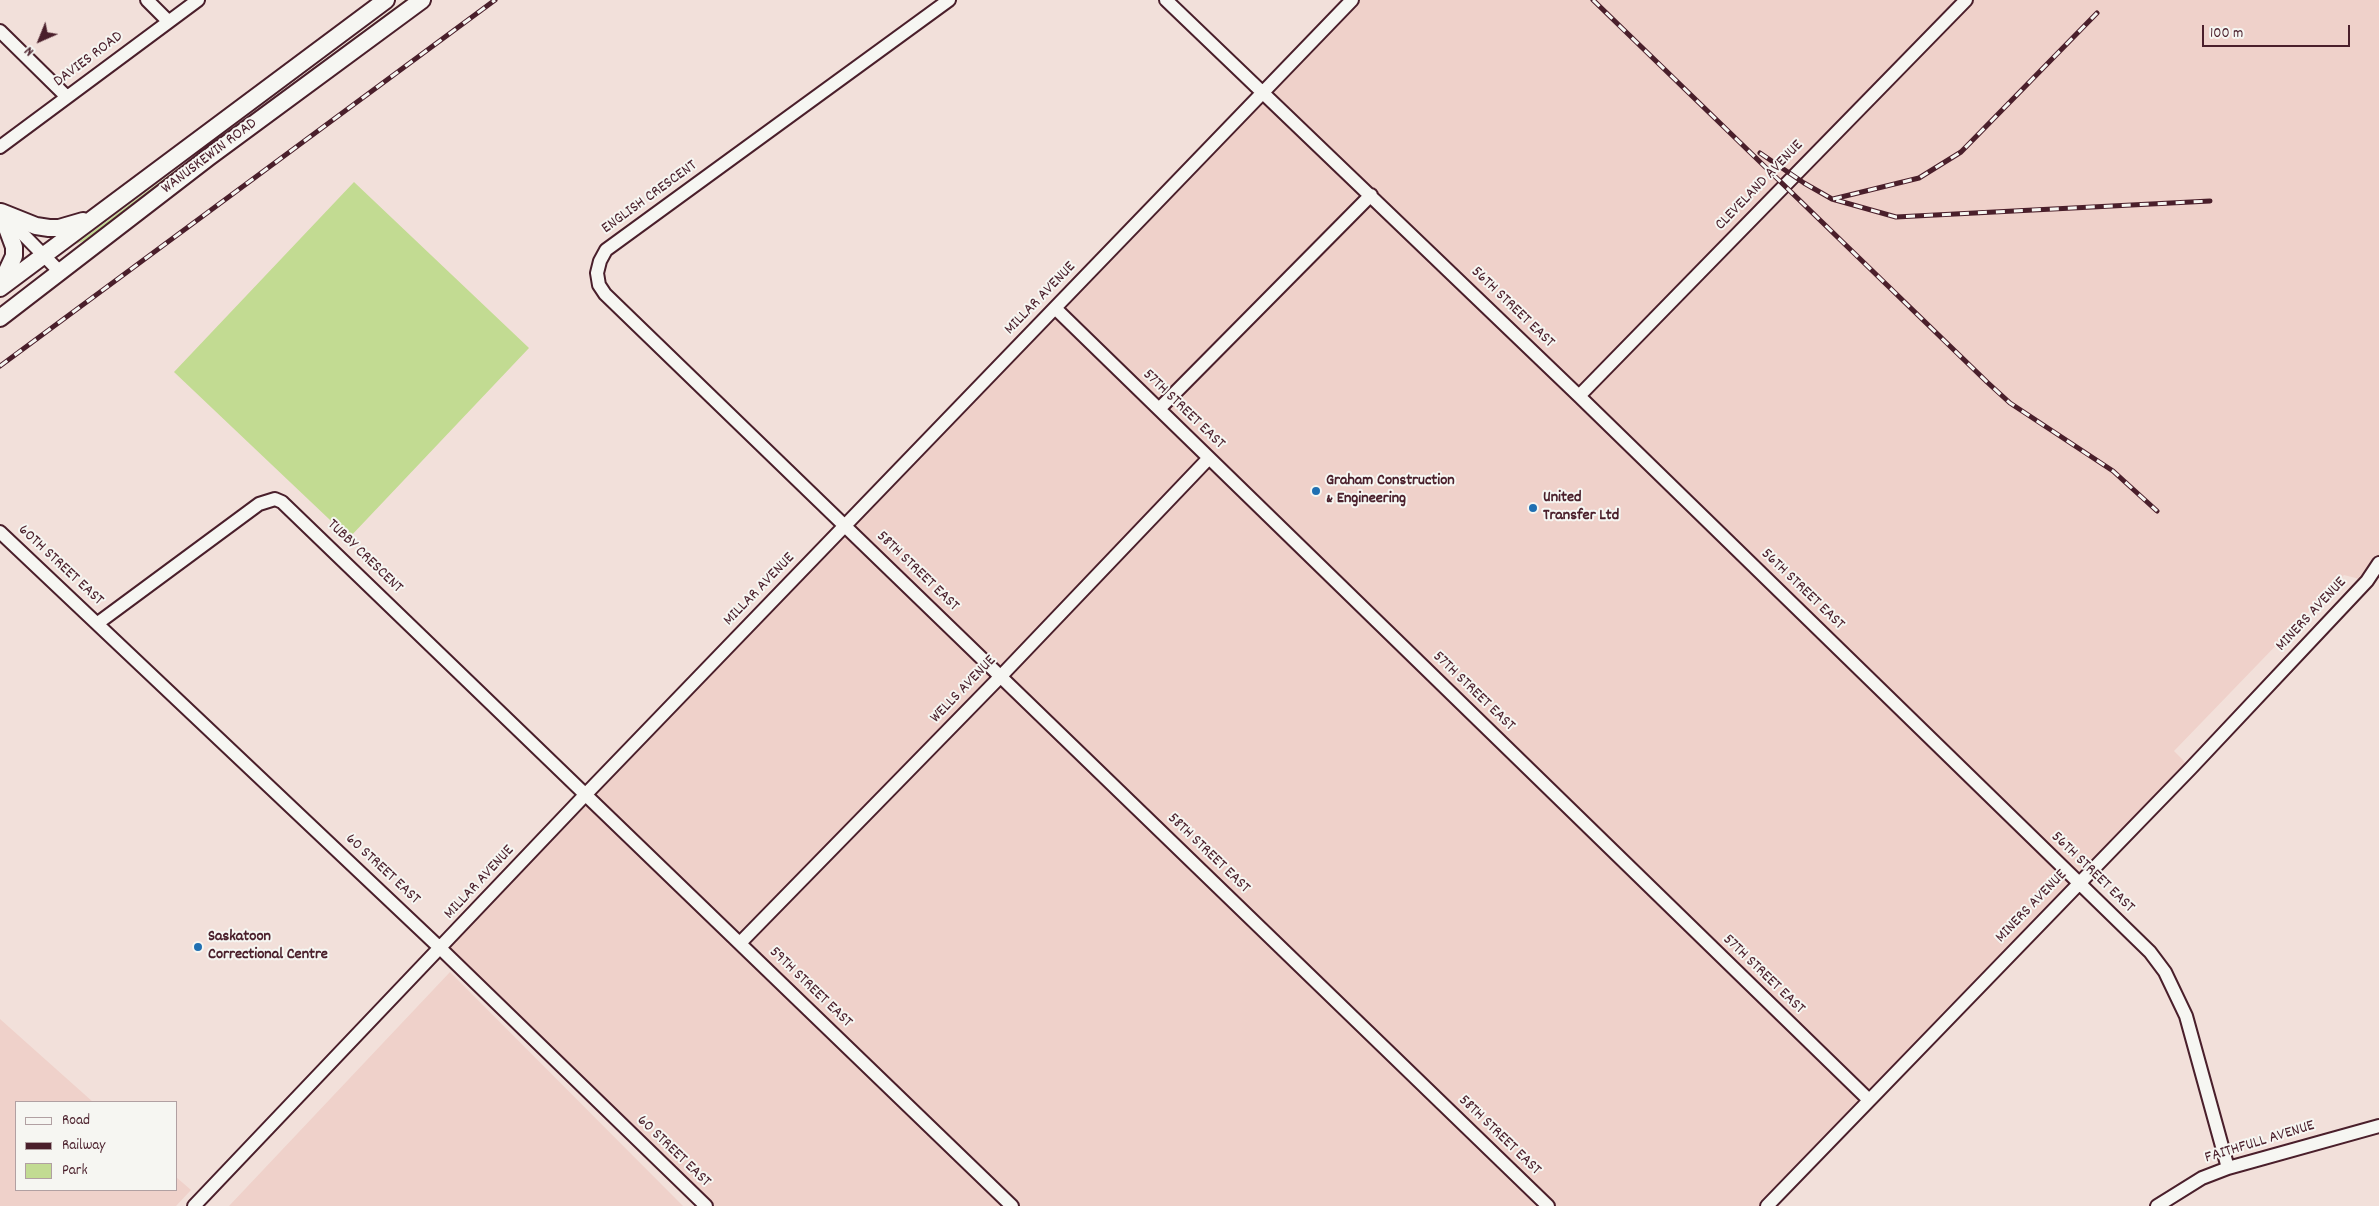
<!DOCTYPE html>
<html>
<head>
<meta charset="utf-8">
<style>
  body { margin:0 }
  #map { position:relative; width:2379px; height:1206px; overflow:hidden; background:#f2e0da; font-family:Dekko,sans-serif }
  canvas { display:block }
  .legend { position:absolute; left:15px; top:1101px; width:162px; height:90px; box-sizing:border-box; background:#f6f6f2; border:1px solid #b1a0a2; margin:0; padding:6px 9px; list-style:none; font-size:15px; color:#4a1f2b }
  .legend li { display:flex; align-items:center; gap:10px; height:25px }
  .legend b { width:25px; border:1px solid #b1a0a2 }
  .north { position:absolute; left:15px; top:15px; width:50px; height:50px; -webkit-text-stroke:4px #f6f6f2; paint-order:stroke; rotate:224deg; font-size:14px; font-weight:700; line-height:20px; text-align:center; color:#4a1f2b }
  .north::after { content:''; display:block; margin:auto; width:18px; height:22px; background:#4a1f2b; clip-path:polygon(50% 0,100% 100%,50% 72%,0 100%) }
  .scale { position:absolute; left:2202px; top:25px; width:148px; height:22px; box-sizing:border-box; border:2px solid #4a1f2b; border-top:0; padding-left:6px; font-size:15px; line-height:18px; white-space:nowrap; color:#4a1f2b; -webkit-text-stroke:4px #f6f6f2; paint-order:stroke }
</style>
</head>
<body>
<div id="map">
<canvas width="2379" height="1206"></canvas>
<ul class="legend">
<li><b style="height:6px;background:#f6f6f2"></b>Road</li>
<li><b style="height:6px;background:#4a1f2b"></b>Railway</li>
<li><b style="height:14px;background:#c2db92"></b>Park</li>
</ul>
<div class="north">N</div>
<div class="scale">100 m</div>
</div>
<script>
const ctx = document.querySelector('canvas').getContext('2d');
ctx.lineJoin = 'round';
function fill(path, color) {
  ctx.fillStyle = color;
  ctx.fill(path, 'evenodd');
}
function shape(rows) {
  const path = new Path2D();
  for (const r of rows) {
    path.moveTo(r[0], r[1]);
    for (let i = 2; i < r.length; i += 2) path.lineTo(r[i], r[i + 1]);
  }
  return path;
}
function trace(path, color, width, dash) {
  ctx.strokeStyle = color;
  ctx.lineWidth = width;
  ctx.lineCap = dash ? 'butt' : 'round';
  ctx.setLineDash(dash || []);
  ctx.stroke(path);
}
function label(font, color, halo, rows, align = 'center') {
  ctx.font = font + ' Dekko,sans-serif';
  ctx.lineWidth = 4;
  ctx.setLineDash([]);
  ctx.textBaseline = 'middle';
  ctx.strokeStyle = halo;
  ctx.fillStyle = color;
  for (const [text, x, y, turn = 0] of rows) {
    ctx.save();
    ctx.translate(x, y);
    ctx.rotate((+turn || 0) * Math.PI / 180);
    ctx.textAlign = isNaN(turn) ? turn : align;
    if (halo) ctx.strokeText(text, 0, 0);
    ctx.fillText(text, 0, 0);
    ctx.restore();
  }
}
const built = shape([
  [1352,0,2379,0,2379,563,2367,581,2344,575,2174,751,2191,768,1767,1206,706,1206,440,948],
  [450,972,683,1206,229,1206],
  [0,1019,93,1102,16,1102,16,1190,176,1190,176,1177,191,1190,176,1206,0,1206]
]);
const green = shape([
  [405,0,412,0,89,239,76,244],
  [354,182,529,348,349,538,174,372]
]);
const minor = shape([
  [147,0,168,21],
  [949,0,606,250,600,261,597,273,599,285,605,294,1548,1206],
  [1166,0,1579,396,2150,952,2165,972,2186,1016,2228,1168],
  [0,31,67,97],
  [0,147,198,0],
  [5,216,61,273],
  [1055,308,1869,1100],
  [1579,396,1966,0],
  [1159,409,1371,195],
  [0,532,440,948,706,1206],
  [98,623,259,504,275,499,282,502,1012,1206],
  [740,943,1001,676,1209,458],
  [194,1206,586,794,1352,0],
  [1767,1206,2191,768,2367,581,2379,563],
  [2157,1206,2202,1178,2228,1168,2379,1126]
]);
const major = shape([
  [1,212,36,226,49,228,59,228,83,221],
  [0,286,14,256,14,247,1,212],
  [0,288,386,0],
  [0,318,209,157,422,0]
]);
const rail = shape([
  [1593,0,1987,382,2010,403,2113,471,2157,511],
  [1760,153,1804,183,1832,199,1896,217,2210,201],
  [1833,199,1919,178,1961,152,2097,13],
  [0,366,495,0]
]);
const markers = [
  [1316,491,5,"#1f6fb2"],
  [1533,508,5,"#1f6fb2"],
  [198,947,5,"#1f6fb2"]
];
const streetNames = [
  ["DAVIES ROAD",89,60,-37],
  ["WANUSKEWIN ROAD",210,157,-37],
  ["CLEVELAND AVENUE",1760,186,-46],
  ["ENGLISH CRESCENT",650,198,-36],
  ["MILLAR AVENUE",1041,299,-46],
  ["56TH STREET EAST",1512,308,44],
  ["57TH STREET EAST",1183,410,44],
  ["TUBBY CRESCENT",364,557,44],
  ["60TH STREET EAST",60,566,43],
  ["58TH STREET EAST",917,572,44],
  ["MILLAR AVENUE",760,590,-46],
  ["56TH STREET EAST",1802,590,44],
  ["MINERS AVENUE",2312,615,-47],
  ["WELLS AVENUE",964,690,-46],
  ["57TH STREET EAST",1473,692,44],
  ["58TH STREET EAST",1208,854,44],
  ["60 STREET EAST",382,870,43],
  ["56TH STREET EAST",2092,873,44],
  ["MILLAR AVENUE",480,883,-47],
  ["MINERS AVENUE",2032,907,-46],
  ["57TH STREET EAST",1763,975,44],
  ["59TH STREET EAST",810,988,44],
  ["58TH STREET EAST",1499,1136,44],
  ["FAITHFULL AVENUE",2260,1143,-17],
  ["60 STREET EAST",673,1152,44]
];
const poiNames = [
  ["Graham Construction",1326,482],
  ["& Engineering",1326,500],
  ["United",1543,499],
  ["Transfer Ltd",1543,517],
  ["Saskatoon",208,938],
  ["Correctional Centre",208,956]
];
fill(built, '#efd1ca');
fill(green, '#c2db92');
trace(minor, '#4a1f2b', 16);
trace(major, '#4a1f2b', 20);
trace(minor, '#f6f6f2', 12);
trace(major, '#f6f6f2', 16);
trace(rail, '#4a1f2b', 5);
trace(rail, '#f6f6f2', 3, [9]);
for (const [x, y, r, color] of markers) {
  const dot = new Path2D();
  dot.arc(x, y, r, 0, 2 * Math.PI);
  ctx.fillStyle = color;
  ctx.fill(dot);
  trace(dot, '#f6f6f2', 2);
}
label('16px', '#4a1f2b', '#f6f6f2', streetNames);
label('bold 16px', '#4a1f2b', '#f6f6f2', poiNames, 'left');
</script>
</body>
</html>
